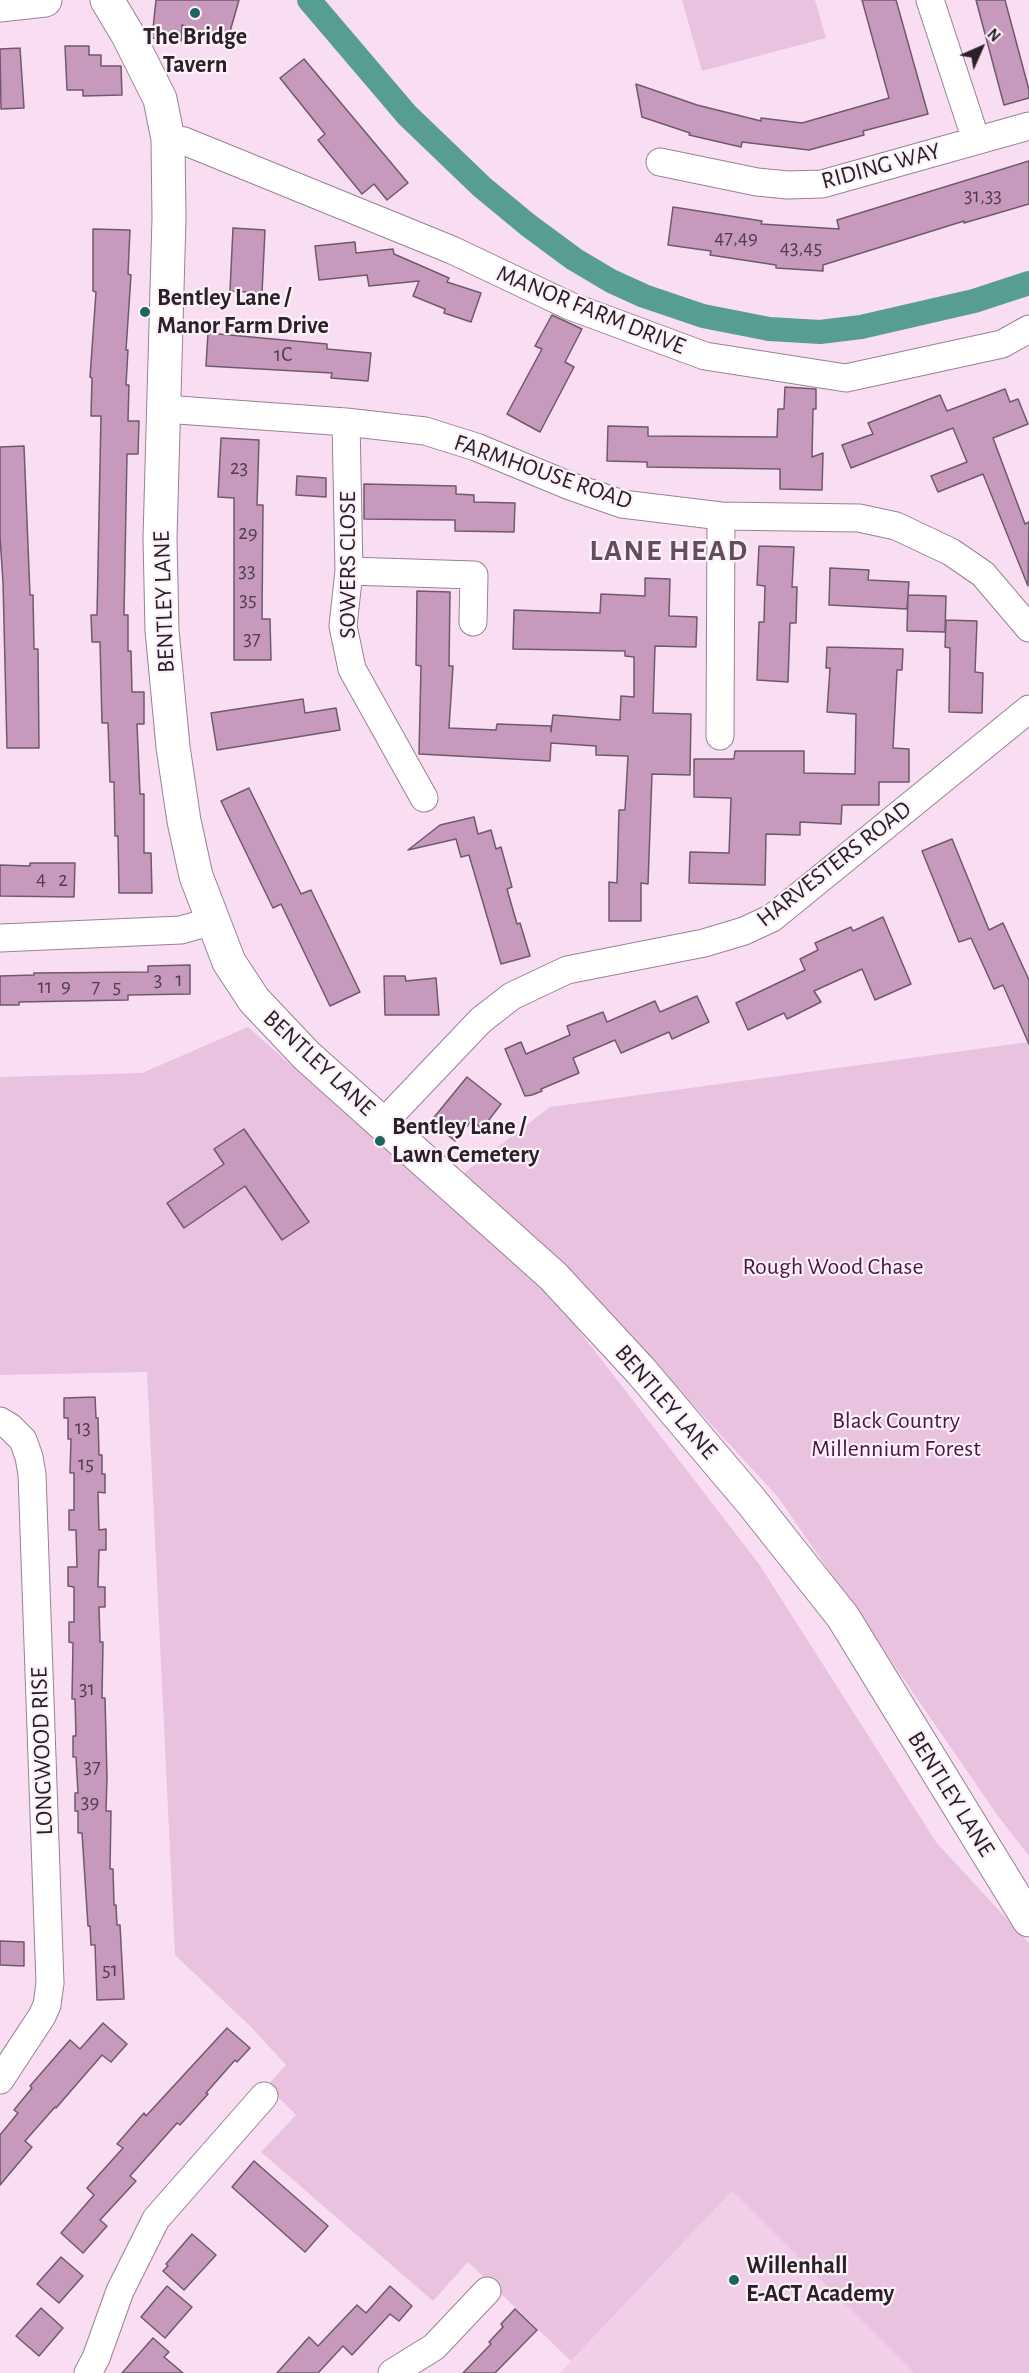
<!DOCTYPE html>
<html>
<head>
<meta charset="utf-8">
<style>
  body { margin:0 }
  #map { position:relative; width:1029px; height:2373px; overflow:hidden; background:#f9def3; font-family:"Alegreya Sans",sans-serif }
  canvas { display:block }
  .north { position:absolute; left:951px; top:18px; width:60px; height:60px; -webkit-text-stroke:4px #fcf1f9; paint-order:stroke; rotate:45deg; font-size:16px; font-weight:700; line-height:24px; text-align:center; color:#2a2028 }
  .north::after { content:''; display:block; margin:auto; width:21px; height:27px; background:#2a2028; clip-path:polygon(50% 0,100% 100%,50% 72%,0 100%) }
</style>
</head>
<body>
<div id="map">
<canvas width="1029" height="2373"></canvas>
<div class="north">N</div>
</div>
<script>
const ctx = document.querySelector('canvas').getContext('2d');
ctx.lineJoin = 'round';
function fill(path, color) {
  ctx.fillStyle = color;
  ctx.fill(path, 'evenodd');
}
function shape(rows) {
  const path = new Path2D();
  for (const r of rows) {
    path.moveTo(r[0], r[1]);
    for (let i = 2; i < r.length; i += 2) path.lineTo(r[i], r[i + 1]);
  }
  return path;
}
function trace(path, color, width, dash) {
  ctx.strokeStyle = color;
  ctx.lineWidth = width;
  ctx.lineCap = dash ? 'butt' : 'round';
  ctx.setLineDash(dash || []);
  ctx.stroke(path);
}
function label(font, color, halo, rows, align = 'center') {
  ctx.font = font + ' "Alegreya Sans",sans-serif';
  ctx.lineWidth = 4.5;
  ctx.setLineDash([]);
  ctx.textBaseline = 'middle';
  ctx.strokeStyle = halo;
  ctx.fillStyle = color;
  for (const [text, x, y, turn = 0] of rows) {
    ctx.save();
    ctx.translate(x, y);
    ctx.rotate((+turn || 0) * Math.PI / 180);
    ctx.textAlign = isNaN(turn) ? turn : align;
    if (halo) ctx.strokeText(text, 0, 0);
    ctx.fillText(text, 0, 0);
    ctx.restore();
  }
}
const built = shape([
  [732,2191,914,2373,560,2373]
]);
const green = shape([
  [682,0,815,0,826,38,702,71],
  [248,1027,557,1302,759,1564,936,1842,1029,1943,1029,2373,914,2373,732,2191,571,2361,468,2262,433,2301,261,2152,296,2115,267,2086,286,2065,250,2026,175,1955,147,1372,0,1375,0,1077,142,1073],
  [1029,1042,1029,1856,998,1816,778,1497,556,1256,463,1174,550,1107]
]);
const canal = shape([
  [309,0,407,115,482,187,528,225,574,259,611,281,644,296,703,316,769,329,820,332,861,327,974,301,1029,283]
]);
const building = shape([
  [156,0,239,0,227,42,182,25,181,41,152,38,156,0],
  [862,0,896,0,928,114,863,131,864,135,809,150,742,142,741,147,689,135,690,133,642,117,636,84,697,105,761,121,761,118,802,123,889,98,862,0],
  [976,0,1005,0,1029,90,1029,98,1004,105,976,0],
  [65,46,89,46,89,55,101,55,101,66,121,66,122,95,83,96,83,90,67,90,65,46],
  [20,48,24,108,1,109,0,49,20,48],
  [304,59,408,183,387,200,374,184,362,194,318,140,325,134,280,78,304,59],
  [1029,161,1029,204,964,223,964,221,823,265,823,271,776,268,776,265,710,255,711,251,668,245,673,207,762,221,761,224,839,229,837,220,1029,161],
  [233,228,265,230,262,293,230,291,233,228],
  [93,229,130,230,128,274,131,275,126,350,128,350,126,385,129,385,128,421,139,421,138,454,127,454,124,615,128,615,128,651,131,651,132,692,144,692,144,724,137,724,140,794,144,794,144,853,151,853,152,893,119,893,118,836,115,836,114,782,110,782,108,723,102,723,100,642,92,642,91,615,97,615,101,416,91,416,92,378,90,377,96,292,93,291,93,229],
  [355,242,356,253,393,249,394,254,449,278,447,282,481,293,471,322,444,313,445,309,413,296,419,281,369,286,367,275,319,280,315,246,355,242],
  [552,315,582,329,565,362,574,367,540,432,507,414,542,349,535,346,552,315],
  [208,333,327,344,327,349,371,353,368,381,331,378,332,373,206,366,208,333],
  [785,387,816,389,816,409,813,409,812,457,823,453,822,490,780,489,780,469,647,467,647,462,607,461,608,426,648,427,648,436,777,437,778,409,784,409,785,387],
  [1005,389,1010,402,1018,399,1028,424,993,438,1025,524,1029,522,1028,586,983,474,938,492,931,476,967,462,953,428,851,468,842,445,873,434,868,423,940,395,947,411,1005,389],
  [221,438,259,440,257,505,263,505,262,619,270,619,271,660,234,660,234,498,218,497,221,438],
  [24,446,30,595,33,595,34,649,38,649,39,748,7,748,3,582,0,537,0,447,24,446],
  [297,476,326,478,326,497,296,495,297,476],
  [364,484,456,486,456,494,474,495,474,502,515,503,514,532,455,531,455,520,364,519,364,484],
  [759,546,794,547,792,587,797,587,796,623,790,623,788,682,757,680,759,622,764,622,765,586,757,585,759,546],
  [830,568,869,570,868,580,909,582,907,609,829,605,830,568],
  [645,578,670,579,669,616,697,617,696,647,655,646,653,713,691,714,690,775,652,774,648,884,641,883,641,921,609,921,609,882,617,883,619,810,625,810,628,756,596,755,596,746,551,743,550,761,419,754,421,666,416,665,417,591,450,592,449,666,453,666,449,728,496,730,497,724,551,726,551,732,553,715,620,720,621,696,634,697,634,657,625,656,625,651,513,649,514,610,600,613,601,594,645,596,645,578],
  [908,595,946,596,945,632,907,631,908,595],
  [946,620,977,621,975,672,983,673,982,713,949,712,950,648,945,647,946,620],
  [827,647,903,649,902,670,897,670,893,748,909,749,909,782,879,782,879,805,842,805,841,824,800,822,800,835,766,834,765,885,689,883,690,852,729,853,731,798,694,797,694,759,734,759,735,751,804,751,804,773,855,774,856,714,827,712,830,668,826,668,827,647],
  [303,699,305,713,336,708,340,730,217,750,211,713,303,699],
  [249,788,301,894,311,890,360,992,330,1006,281,904,273,908,221,801,249,788],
  [474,817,478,834,491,830,496,849,501,847,512,887,507,889,517,924,520,923,530,956,501,964,469,855,461,857,456,839,408,850,440,825,474,817],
  [952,839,989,930,1003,923,1029,980,1029,1044,1003,985,994,989,971,938,959,942,922,851,952,839],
  [30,863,75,863,74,897,0,896,0,865,30,866,30,863],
  [883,917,911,984,875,1000,862,969,814,991,821,1002,787,1019,784,1013,748,1030,736,1003,805,970,800,959,818,950,815,943,851,927,853,931,883,917],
  [190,965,190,994,128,995,128,1000,19,1002,19,1005,0,1005,0,976,34,975,34,973,148,972,148,966,190,965],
  [384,976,405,976,406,981,436,978,439,1015,385,1015,384,976],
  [697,996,709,1022,672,1039,669,1032,621,1053,615,1040,573,1058,579,1073,541,1089,542,1091,532,1095,525,1096,505,1049,521,1042,526,1054,570,1035,567,1026,603,1012,607,1022,655,1001,660,1012,697,996],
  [467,1077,501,1104,482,1129,472,1120,455,1141,431,1121,467,1077],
  [244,1129,309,1222,282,1240,245,1186,184,1228,167,1203,224,1164,214,1149,244,1129],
  [95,1397,96,1418,98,1418,99,1455,102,1455,102,1474,105,1474,105,1493,98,1492,99,1530,106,1529,106,1550,99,1550,98,1587,105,1587,105,1607,99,1607,100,1642,103,1642,102,1698,105,1698,107,1777,106,1811,111,1811,110,1869,113,1869,114,1905,116,1905,117,1925,120,1925,124,1999,97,2000,95,1945,91,1945,90,1926,88,1926,82,1833,78,1833,78,1811,75,1811,75,1793,78,1793,76,1757,73,1757,73,1736,76,1736,75,1699,72,1699,73,1643,69,1642,69,1622,74,1622,74,1587,68,1586,68,1567,77,1567,76,1530,69,1530,69,1510,74,1510,74,1473,70,1473,71,1439,68,1439,68,1418,64,1418,64,1398,95,1397],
  [0,1941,24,1942,24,1966,0,1965,0,1941],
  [103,2023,127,2044,111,2062,102,2055,56,2108,55,2107,25,2141,32,2147,0,2185,0,2135,18,2113,14,2110,32,2088,30,2086,70,2040,80,2049,103,2023],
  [227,2028,250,2048,237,2062,235,2060,206,2093,208,2094,180,2125,177,2123,130,2176,136,2181,100,2220,107,2226,83,2253,61,2233,94,2195,87,2188,123,2148,117,2144,144,2113,146,2116,227,2028],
  [254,2161,328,2226,305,2252,232,2187,254,2161],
  [192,2234,216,2255,184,2290,163,2271,168,2266,166,2264,192,2234],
  [61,2257,83,2276,59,2303,37,2284,61,2257],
  [167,2286,192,2307,165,2338,141,2317,167,2286],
  [390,2286,412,2306,399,2321,390,2314,352,2355,343,2346,318,2373,277,2373,309,2337,318,2346,357,2305,366,2313,390,2286],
  [41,2308,63,2328,39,2356,16,2336,41,2308],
  [515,2309,537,2330,495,2373,463,2373,491,2344,489,2342,503,2327,501,2324,515,2309],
  [153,2338,169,2352,164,2357,183,2373,122,2373,153,2338]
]);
const minor = shape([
  [930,0,976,140],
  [168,139,184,141,452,250,570,306,705,356,846,378,1002,344,1029,329],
  [660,162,757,182,788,185,822,184,1029,126],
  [164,409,346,422,425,431,476,447,570,486,622,504,721,516,859,518,896,526,951,552,983,574,1029,628],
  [346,422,349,571,343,626,352,669,424,798],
  [349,571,474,575,473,622],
  [720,736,721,516],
  [0,938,181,930,212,921],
  [383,1123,481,1020,512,996,567,970,704,943,744,931,772,918,1029,709],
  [0,1421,10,1427,23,1440,29,1457,32,1474,50,1983,47,2005,42,2016,0,2080],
  [88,2373,96,2358,120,2291,156,2219,264,2096],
  [392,2373,434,2347,487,2291]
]);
const tertiary = shape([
  [107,0,128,35,160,99,168,139,169,218,160,538,162,630,173,747,184,821,196,876,229,962,254,1000,307,1056,553,1276,641,1371,751,1501,843,1617,1029,1920]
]);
const primary = shape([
  [0,5,45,0]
]);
const markers = [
  [195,13,6,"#1b655c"],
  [145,312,6,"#1b655c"],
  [380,1141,6,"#1b655c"],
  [734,2280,6,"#1b655c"]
];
const numberNames = [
  ["31,33",983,196],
  ["47,49",736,238],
  ["43,45",801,248],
  ["1C",283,355],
  ["23",239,468],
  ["29",248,533],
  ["33",247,571],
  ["35",248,600],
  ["37",252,639],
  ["4",41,879],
  ["2",63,880],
  ["3",158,980],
  ["1",179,980],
  ["9",66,986],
  ["11",45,987],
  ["7",96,987],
  ["5",117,987],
  ["13",83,1428],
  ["15",86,1464],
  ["31",87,1689],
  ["37",92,1767],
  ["39",90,1802],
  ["51",110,1970]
];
const poiNames = [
  ["The Bridge",195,37,"center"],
  ["Tavern",195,65,"center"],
  ["Bentley Lane /",157,298],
  ["Manor Farm Drive",157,326],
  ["Bentley Lane /",392,1127],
  ["Lawn Cemetery",392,1155],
  ["Willenhall",746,2266],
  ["E-ACT Academy",746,2294]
];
const streetNames = [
  ["RIDING WAY",881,166,-15],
  ["MANOR FARM DRIVE",591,310,22],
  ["FARMHOUSE ROAD",543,472,19],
  ["SOWERS CLOSE",348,565,-90],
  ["BENTLEY LANE",164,602,-92],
  ["HARVESTERS ROAD",834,864,-38],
  ["BENTLEY LANE",319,1063,43],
  ["BENTLEY LANE",666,1402,49],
  ["LONGWOOD RISE",42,1751,-92],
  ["BENTLEY LANE",951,1794,58]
];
const parkNames = [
  ["Rough Wood Chase",833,1267],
  ["Black Country",896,1421],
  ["Millennium Forest",896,1449]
];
const districtNames = [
  ["LANE HEAD",669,551]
];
fill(built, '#f1cfe9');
fill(green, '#e8c2df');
trace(canal, '#589d92', 24);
fill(building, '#c79abd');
trace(building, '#6f596a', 1.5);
trace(minor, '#998194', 29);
trace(tertiary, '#998194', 35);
trace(primary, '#998194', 35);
trace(minor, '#fff', 27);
trace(tertiary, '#fff', 33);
trace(primary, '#fff', 33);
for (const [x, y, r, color] of markers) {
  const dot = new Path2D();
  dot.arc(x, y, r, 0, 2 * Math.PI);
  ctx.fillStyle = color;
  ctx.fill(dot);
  trace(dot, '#fcf1f9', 2);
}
label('21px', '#513e4d', null, numberNames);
label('bold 24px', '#2a2028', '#fcf1f9', poiNames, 'left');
label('24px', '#2a2028', '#fcf1f9', streetNames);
label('24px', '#4a1442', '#fcf1f9', parkNames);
ctx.letterSpacing = '1.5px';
label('bold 30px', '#634d5e', '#fcf1f9', districtNames);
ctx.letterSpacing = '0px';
</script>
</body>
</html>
